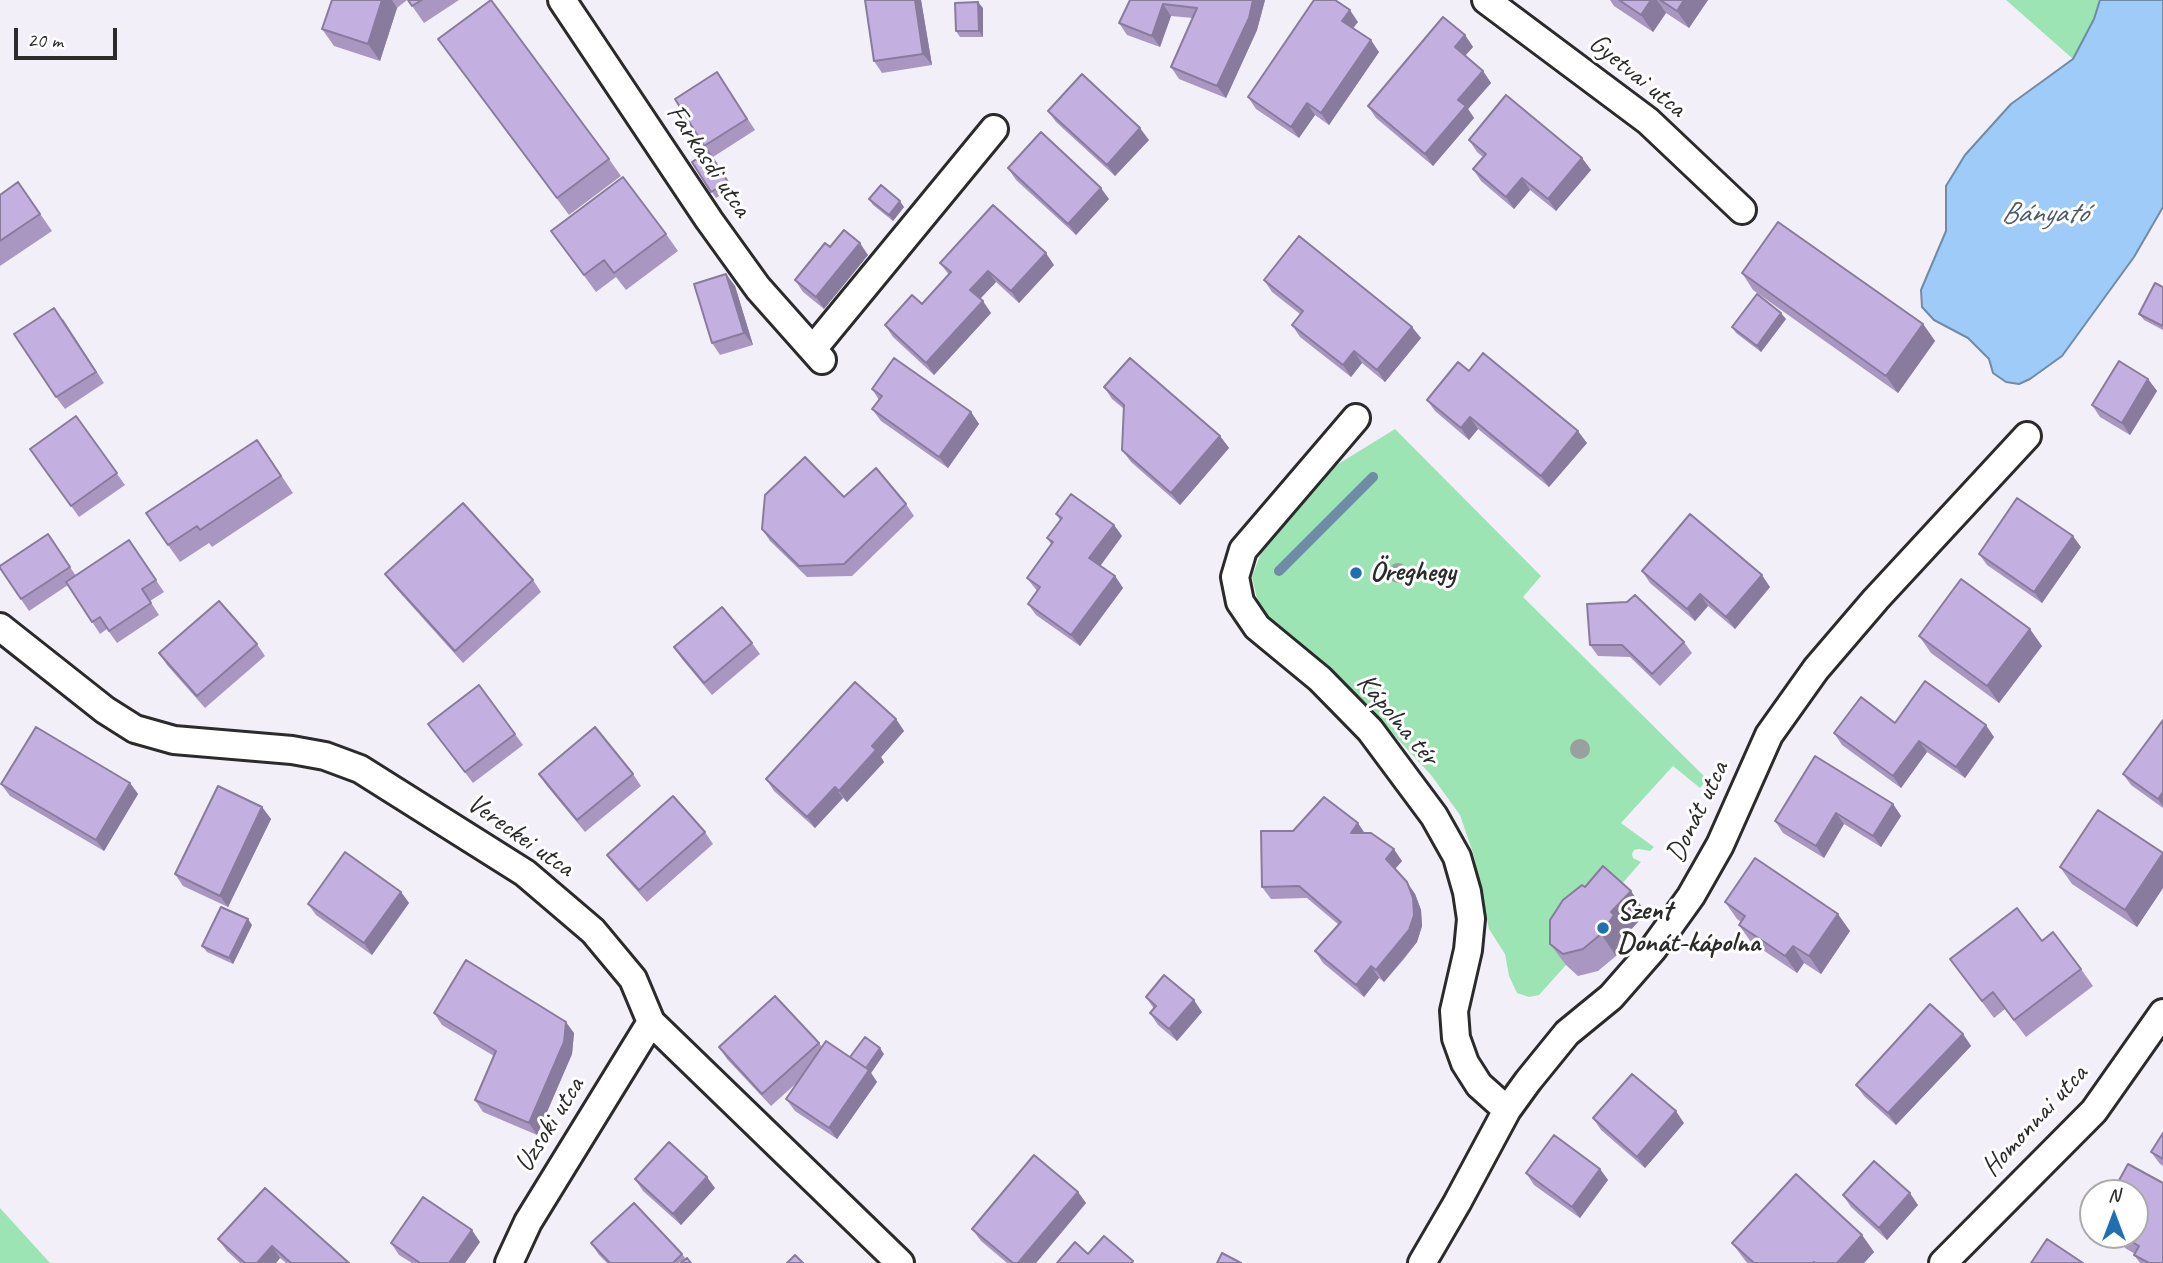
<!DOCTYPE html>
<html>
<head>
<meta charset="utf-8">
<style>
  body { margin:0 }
  #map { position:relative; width:2163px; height:1263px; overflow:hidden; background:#f3eff9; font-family:Caveat,sans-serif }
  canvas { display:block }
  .north { position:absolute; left:2079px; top:1179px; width:70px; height:70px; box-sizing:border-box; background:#fff; border:2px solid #aaa; border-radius:50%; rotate:0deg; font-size:19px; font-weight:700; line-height:28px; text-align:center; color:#2b2b2b }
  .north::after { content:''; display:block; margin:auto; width:24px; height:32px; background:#1f6fb2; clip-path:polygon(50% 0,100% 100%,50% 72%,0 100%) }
  .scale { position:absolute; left:14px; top:28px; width:103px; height:32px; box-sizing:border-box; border:4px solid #2b2b2b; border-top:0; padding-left:9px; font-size:21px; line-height:24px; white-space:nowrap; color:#2b2b2b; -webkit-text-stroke:5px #fff; paint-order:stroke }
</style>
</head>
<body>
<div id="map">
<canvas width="2163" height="1263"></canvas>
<div class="north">N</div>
<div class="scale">20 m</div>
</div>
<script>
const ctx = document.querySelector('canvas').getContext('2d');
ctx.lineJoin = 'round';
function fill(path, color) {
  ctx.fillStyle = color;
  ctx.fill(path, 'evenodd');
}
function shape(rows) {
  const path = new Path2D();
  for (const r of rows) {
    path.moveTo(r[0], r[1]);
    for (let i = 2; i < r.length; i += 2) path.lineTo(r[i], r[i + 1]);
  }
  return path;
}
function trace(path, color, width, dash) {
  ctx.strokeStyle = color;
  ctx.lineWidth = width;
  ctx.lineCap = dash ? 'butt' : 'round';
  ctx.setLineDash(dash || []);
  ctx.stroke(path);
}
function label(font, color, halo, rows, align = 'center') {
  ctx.font = font + ' Caveat,sans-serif';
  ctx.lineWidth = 6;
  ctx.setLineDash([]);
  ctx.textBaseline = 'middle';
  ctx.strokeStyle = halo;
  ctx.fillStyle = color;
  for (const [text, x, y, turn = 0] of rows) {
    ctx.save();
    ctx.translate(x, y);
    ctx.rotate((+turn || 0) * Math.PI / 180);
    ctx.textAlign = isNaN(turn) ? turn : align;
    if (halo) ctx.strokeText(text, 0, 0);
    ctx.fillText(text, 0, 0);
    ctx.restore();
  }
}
const green = shape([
  [2006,0,2100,0,2094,19,2073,59],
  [1395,429,1541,576,1523,597,1707,779,1700,788,1673,766,1621,823,1654,847,1650,851,1639,849,1634,850,1632,854,1633,858,1641,862,1600,909,1565,942,1566,965,1539,995,1529,997,1517,993,1509,976,1505,954,1489,929,1474,856,1460,815,1431,775,1367,706,1269,619,1258,603,1252,577,1261,553,1335,466],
  [0,1208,50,1263,0,1263]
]);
const water = shape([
  [2100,0,2163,0,2163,207,2134,257,2062,356,2030,379,2019,384,2006,382,1993,373,1989,359,1968,338,1934,320,1922,307,1921,290,1946,231,1946,186,1965,155,2011,104,2073,59,2094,19,2100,0]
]);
const stream = shape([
  [1279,571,1373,477]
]);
const street = shape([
  [562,0,709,220,758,288,822,360],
  [1486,0,1648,121,1742,210],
  [813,349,994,129],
  [1356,418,1243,550,1235,577,1240,602,1257,627,1320,679,1370,730,1434,816,1457,857,1467,892,1471,919,1468,950,1454,1011,1456,1038,1465,1063,1479,1085,1507,1110],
  [0,627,105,710,135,729,174,740,292,750,325,756,360,769,525,873,593,931,633,979,651,1022,900,1263],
  [509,1263,528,1222,651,1022],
  [1422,1263,1457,1203,1507,1110,1528,1081,1567,1033,1611,997,1653,949,1691,896,1720,845,1769,735,1816,669,1876,599,2027,436],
  [1943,1263,2094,1111,2163,1013]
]);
const trees = [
  [1398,573],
  [1580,749]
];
const wall = shape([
  [332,0,407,0,397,8,380,61,334,46,322,29],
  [408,0,459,0,424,23],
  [921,0,932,65,882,73,874,61],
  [1130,0,1265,0,1257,30,1226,98,1179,79,1171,67,1193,18,1171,16,1160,47,1127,35,1119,23],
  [1610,0,1708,0,1689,28,1666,13,1653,32,1614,6],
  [983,8,983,37,960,37,956,31],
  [1358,22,1353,28,1379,52,1329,125,1315,115,1299,138,1256,109,1248,97],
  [1465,35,1473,47,1465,56,1483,71,1491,83,1468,109,1474,118,1433,166,1376,118,1368,106],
  [438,39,609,159,621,176,569,215],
  [717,72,755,130,713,157,732,188,716,198,692,162,708,152,675,99],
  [1048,111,1149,140,1115,176,1056,122],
  [1469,140,1582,158,1591,170,1556,211,1530,190,1514,209,1481,181,1473,169,1483,157,1477,152],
  [1008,168,1109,199,1076,235,1016,180],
  [18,182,52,231,0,266,0,195],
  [869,199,904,207,893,221,873,205],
  [551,231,666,234,678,251,626,290,616,277,596,292],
  [830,247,868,255,824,309,803,292,795,280],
  [940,263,1054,265,1019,303,996,282,980,299,991,313,934,375,893,337,885,325,922,304,949,275],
  [1742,273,1923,324,1935,341,1898,393,1753,290],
  [726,274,735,286,753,345,720,355,712,343],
  [1264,280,1421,338,1385,382,1362,363,1351,377,1300,337,1292,325,1300,314,1272,292],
  [2163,287,2163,330,2144,320,2139,314],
  [63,319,104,383,65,409,56,397],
  [1786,319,1761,352,1736,333,1732,327],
  [1469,371,1587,443,1549,487,1478,429,1469,440,1435,411,1427,400],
  [2148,379,2157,391,2130,435,2100,417,2092,405],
  [1104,387,1220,436,1229,448,1180,505,1131,462,1122,450,1124,409,1112,399],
  [872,389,971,412,979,424,948,468,881,421,872,409,879,400],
  [76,416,125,485,79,517,30,449],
  [269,457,293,493,212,547,209,543,180,562,168,545],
  [844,497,906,504,914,516,852,576,807,577,770,541,762,529],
  [1056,514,1114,525,1122,536,1100,566,1115,576,1123,588,1080,646,1036,615,1028,604,1037,591,1027,578,1051,544,1047,538,1060,520],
  [48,534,76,576,129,540,164,592,150,601,159,615,117,643,107,629,100,634,68,585,29,611,0,568],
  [2081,547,2042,603,1987,565,1979,554],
  [1642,571,1770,587,1735,629,1708,606,1695,621,1650,583],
  [385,574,533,580,541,592,463,663,393,585],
  [1919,636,2042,646,1999,703,1931,653],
  [1684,642,1692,653,1660,686,1630,657,1598,656,1590,645],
  [752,643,760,654,712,695,682,659,674,647],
  [257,644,265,656,205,708,167,665,159,653],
  [896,719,904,731,881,757,884,762,847,802,843,798,815,828,774,791,766,779],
  [2163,720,2163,808,2131,785,2123,774],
  [1895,723,1994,737,1965,778,1927,752,1901,788,1842,745,1834,733],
  [428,724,515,734,523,745,473,783],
  [539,774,633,774,641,786,585,832,547,786],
  [130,783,138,794,104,851,10,796,1,784],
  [1893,804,1901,816,1881,847,1844,824,1824,858,1783,833,1775,821],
  [262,807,271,819,228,907,183,886,175,874],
  [705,832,713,844,647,902,615,866,607,855],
  [1365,833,1402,861,1395,869,1415,894,1421,910,1422,926,1417,942,1404,959,1384,982,1379,978,1364,997,1323,963,1315,951,1339,925,1307,898,1271,899,1262,887],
  [2163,853,2163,888,2137,927,2072,884,2060,867],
  [1585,887,1646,913,1627,934,1629,937,1616,956,1598,971,1578,976,1566,965,1550,944],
  [401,892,409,903,372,955,316,915,308,904],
  [1725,902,1850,931,1821,974,1804,963,1797,973,1751,942,1739,925,1741,922,1737,919],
  [252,925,233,964,207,952,202,946],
  [2042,941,2081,969,2093,986,2026,1037,2005,1009,1994,1018,1950,959],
  [1146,997,1202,1012,1177,1041,1158,1025,1150,1013,1154,1009],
  [434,1013,574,1033,572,1054,537,1135,483,1112,475,1100,494,1056,442,1025],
  [1963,1034,1971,1046,1896,1125,1864,1096,1856,1085],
  [819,1043,822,1047,850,1057,884,1054,871,1073,877,1082,837,1139,795,1111,786,1099,800,1080,771,1106,727,1059,719,1047],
  [1593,1118,1684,1123,1645,1168,1601,1130],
  [2163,1133,2163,1166,2160,1164,2151,1152],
  [1600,1169,1608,1180,1580,1218,1534,1185,1526,1173],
  [635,1179,715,1188,681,1225,643,1191],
  [265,1188,349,1263,286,1263,280,1258,276,1263,240,1263,227,1251,218,1239],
  [1078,1192,1086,1203,1036,1263,1007,1263,981,1241,972,1229],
  [1843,1195,1918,1205,1887,1240,1851,1207],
  [1862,1235,1874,1252,1864,1263,1747,1263,1732,1243],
  [2115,1235,2135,1235,2163,1263,2140,1263,2134,1255,2135,1254,2125,1248],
  [480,1242,465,1263,412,1263,399,1255,391,1243],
  [591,1243,682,1254,686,1259,691,1263,607,1263,599,1255]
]);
const shadedWall = shape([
  [382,0,392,0,397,8,380,61,368,44],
  [915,0,921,0,932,65,923,54],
  [1253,0,1265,0,1257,30,1226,98,1217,86],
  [1651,0,1657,0,1666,13,1653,32,1641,15],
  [1684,0,1708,0,1689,28,1677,11],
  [978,2,983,8,983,37,979,31],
  [1163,4,1171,16,1160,47,1152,36],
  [1350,10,1358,22,1350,32,1342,21],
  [1465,35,1473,47,1463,58,1455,47],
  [1371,40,1379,52,1329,125,1321,113],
  [1483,71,1491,83,1468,109,1474,118,1433,166,1425,154,1458,100],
  [1307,103,1315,115,1299,138,1291,127],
  [1140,128,1149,140,1115,176,1107,165],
  [1582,158,1591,170,1556,211,1548,199],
  [1522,178,1530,190,1514,209,1506,197],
  [1101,188,1109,199,1076,235,1068,224],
  [900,201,904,207,893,221,889,215],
  [860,243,868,255,824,309,816,297],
  [1046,253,1054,265,1019,303,1011,291],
  [988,271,996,282,978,301,970,290],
  [726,274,735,286,753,345,744,333],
  [983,301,991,313,934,375,926,363],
  [1781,313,1786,319,1761,352,1757,346],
  [1923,324,1935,341,1898,393,1886,376],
  [1412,327,1421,338,1385,382,1377,370],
  [1354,351,1362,363,1351,377,1343,365],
  [2148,379,2157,391,2130,435,2122,423],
  [971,412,979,424,948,468,939,457],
  [1470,417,1478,429,1469,440,1461,428],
  [1578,431,1587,443,1549,487,1541,476],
  [1220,436,1229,448,1180,505,1171,493],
  [1114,525,1122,536,1098,569,1089,558],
  [2073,536,2081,547,2042,603,2034,592],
  [1762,575,1770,587,1735,629,1726,617],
  [1115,576,1123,588,1080,646,1071,635],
  [1700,594,1708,606,1695,621,1687,609],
  [2030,629,2042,646,1999,703,1987,686],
  [896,719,904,731,881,757,884,762,847,802,839,791,872,746],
  [1986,725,1994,737,1965,778,1956,767],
  [1919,741,1927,752,1901,788,1893,776],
  [130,783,138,794,104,851,96,840],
  [835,787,843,798,815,828,807,817],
  [2163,792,2163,806,2158,799],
  [1893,804,1901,816,1881,847,1873,836],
  [262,807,271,819,228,907,220,896],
  [1836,813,1844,824,1824,858,1816,846],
  [1358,823,1366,835,1351,833],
  [1394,849,1402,861,1394,870,1386,859],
  [2163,853,2163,888,2137,927,2125,910],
  [1407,882,1415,894,1421,910,1422,926,1417,942,1384,982,1376,970],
  [1631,891,1646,913,1627,934,1629,937,1616,956,1601,934,1611,912],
  [401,892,409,903,372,955,364,943],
  [1838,914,1850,931,1821,974,1809,956],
  [248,919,252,925,233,964,229,958],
  [1793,946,1804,963,1797,973,1785,956],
  [1371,966,1379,978,1364,997,1356,985],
  [1194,1000,1202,1012,1177,1041,1169,1029],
  [566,1022,574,1033,572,1054,537,1135,529,1123],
  [1963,1034,1971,1046,1896,1125,1888,1113],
  [880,1048,884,1054,871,1073,877,1082,837,1139,829,1128],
  [1676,1111,1684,1123,1645,1168,1637,1157],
  [1600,1169,1608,1180,1580,1218,1572,1207],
  [707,1177,715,1188,681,1225,673,1214],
  [1078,1192,1086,1203,1036,1263,1018,1263],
  [1910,1193,1918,1205,1887,1240,1879,1228],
  [472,1230,480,1242,465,1263,449,1263],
  [1862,1235,1874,1252,1864,1263,1837,1263],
  [272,1246,280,1258,276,1263,257,1263]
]);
const building = shape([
  [332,0,382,0,368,44,322,29,332,0],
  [408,0,422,0,412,6,408,0],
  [491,0,609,159,557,198,438,39,491,0],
  [865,0,915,0,923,54,874,61,865,0],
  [1130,0,1253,0,1249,18,1217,86,1171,67,1197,8,1163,4,1152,36,1119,23,1130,0],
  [1314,0,1335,0,1350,10,1342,21,1371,40,1321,113,1307,103,1291,127,1248,97,1314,0],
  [1619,0,1651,0,1641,15,1619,0],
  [1660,0,1684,0,1677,11,1660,0],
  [978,2,979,31,956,31,955,3,978,2],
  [1443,17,1465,35,1455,47,1483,71,1458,100,1466,106,1425,154,1368,106,1443,17],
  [717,72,747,119,704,146,675,99,717,72],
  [1082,74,1140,128,1107,165,1048,111,1082,74],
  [1506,95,1582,158,1548,199,1522,178,1506,197,1473,169,1486,154,1469,140,1506,95],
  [1041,132,1101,188,1068,224,1008,168,1041,132],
  [708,151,728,182,711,192,692,162,708,151],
  [623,177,666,234,614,273,604,260,584,275,551,231,623,177],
  [18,182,40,214,0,241,0,195,18,182],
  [881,185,900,201,889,215,869,199,881,185],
  [993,205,1046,253,1011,291,988,271,970,290,983,301,926,363,885,325,912,295,922,304,951,272,940,263,993,205],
  [1778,222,1923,324,1886,376,1742,273,1778,222],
  [844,230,860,243,816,297,795,280,825,243,830,247,844,230],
  [1299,236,1412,327,1377,370,1354,351,1343,365,1292,325,1303,311,1264,280,1299,236],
  [726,274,744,333,712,343,694,284,726,274],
  [2155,283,2163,287,2163,326,2139,314,2155,283],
  [1757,294,1781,313,1757,346,1732,327,1757,294],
  [54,308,96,372,56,397,14,334,54,308],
  [1483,353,1578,431,1541,476,1470,417,1461,428,1427,400,1458,362,1469,371,1483,353],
  [894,358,971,412,939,457,872,409,882,396,872,389,894,358],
  [1130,358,1220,436,1171,493,1122,450,1124,405,1104,387,1130,358],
  [2119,361,2148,379,2122,423,2092,405,2119,361],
  [76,416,117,473,71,506,30,449,76,416],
  [257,440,281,476,200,530,197,526,168,545,146,513,257,440],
  [805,457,844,497,876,468,906,504,844,564,799,566,762,529,765,495,805,457],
  [1071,494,1114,525,1089,558,1115,576,1071,635,1028,604,1040,587,1027,578,1053,542,1047,538,1062,518,1056,514,1071,494],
  [2017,498,2073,536,2034,592,1979,554,2017,498],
  [463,503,533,580,455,651,385,574,463,503],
  [1690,514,1762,575,1726,617,1700,594,1687,609,1642,571,1690,514],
  [48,534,70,567,21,599,0,568,0,566,48,534],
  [129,540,156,580,142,589,151,603,109,631,100,617,92,622,66,582,129,540],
  [1961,579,2030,629,1987,686,1919,636,1961,579],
  [1635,595,1684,642,1652,674,1622,645,1590,645,1587,604,1627,602,1635,595],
  [219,601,257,644,197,696,159,653,219,601],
  [722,607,752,643,704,683,674,647,722,607],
  [1925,681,1986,725,1956,767,1919,741,1893,776,1834,733,1861,697,1895,723,1925,681],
  [855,682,896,719,872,746,876,750,839,791,835,787,807,817,766,779,855,682],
  [479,685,515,734,465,772,428,724,479,685],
  [2163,720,2163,792,2158,799,2123,774,2163,720],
  [36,727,130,783,96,840,1,784,36,727],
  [595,727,633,774,577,820,539,774,595,727],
  [1815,756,1893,804,1873,836,1836,813,1816,846,1775,821,1815,756],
  [218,786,262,807,220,896,175,874,218,786],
  [673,796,705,832,639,890,607,855,673,796],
  [1324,797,1358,823,1351,833,1371,833,1394,849,1386,859,1407,882,1413,898,1414,915,1409,930,1376,970,1371,966,1356,985,1315,951,1341,922,1299,886,1262,887,1261,831,1293,831,1324,797],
  [2098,810,2163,853,2125,910,2060,867,2098,810],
  [345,852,401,892,364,943,308,904,345,852],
  [1755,858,1838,914,1809,956,1793,946,1785,956,1739,925,1745,916,1725,902,1755,858],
  [1603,866,1631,891,1611,912,1614,915,1601,934,1583,949,1563,954,1550,944,1550,920,1563,900,1582,885,1585,887,1603,866],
  [221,907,248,919,229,958,202,946,221,907],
  [2017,908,2042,941,2053,932,2081,969,2014,1020,1993,992,1982,1001,1950,959,2017,908],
  [466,960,566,1022,564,1042,529,1123,475,1100,496,1051,434,1013,466,960],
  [1164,975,1194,1000,1169,1029,1150,1013,1156,1006,1146,997,1164,975],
  [775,996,819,1043,762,1094,719,1047,775,996],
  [1930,1004,1963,1034,1888,1113,1856,1085,1930,1004],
  [865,1037,880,1048,866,1068,850,1057,865,1037],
  [826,1041,869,1070,829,1128,786,1099,826,1041],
  [1632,1074,1676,1111,1637,1157,1593,1118,1632,1074],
  [2163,1133,2163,1159,2151,1152,2163,1133],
  [1554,1135,1600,1169,1572,1207,1526,1173,1554,1135],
  [669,1142,707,1177,673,1214,635,1179,669,1142],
  [1034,1155,1078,1192,1018,1263,1013,1263,972,1229,1034,1155],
  [1874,1161,1910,1193,1879,1228,1843,1195,1874,1161],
  [2128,1164,2163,1183,2163,1263,2149,1263,2134,1255,2139,1246,2120,1235,2135,1235,2135,1193,2112,1193,2128,1164],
  [1796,1174,1862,1235,1837,1263,1815,1263,1814,1262,1813,1263,1754,1263,1732,1243,1796,1174],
  [265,1188,349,1263,291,1263,272,1246,257,1263,245,1263,218,1239,265,1188],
  [423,1197,472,1230,449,1263,420,1263,391,1243,423,1197],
  [634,1203,682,1254,673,1263,610,1263,591,1243,634,1203],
  [1104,1236,1133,1261,1132,1263,1057,1263,1075,1242,1088,1254,1104,1236],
  [2047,1239,2083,1263,2031,1263,2047,1239],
  [1222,1253,1241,1263,1217,1263,1222,1253],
  [795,1255,803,1263,787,1263,795,1255],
  [687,1258,691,1263,681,1263,687,1258]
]);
const markers = [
  [1356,573,7,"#1f6fb2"],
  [1603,928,7,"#1f6fb2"]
];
const streetNames = [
  ["Gyetvai utca",1637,76,39],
  ["Farkasdi utca",708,161,56],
  ["Kápolna tér",1397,720,50],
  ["Donát utca",1698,812,-64],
  ["Vereckei utca",520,836,35],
  ["Homonnai utca",2035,1121,-47],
  ["Uzsoki utca",550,1125,-58]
];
const poiNames = [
  ["Öreghegy",1370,573],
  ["Szent",1617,912],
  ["Donát-kápolna",1617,944]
];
const waterNames = [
  ["Bányató",2044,214]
];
fill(green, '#9ce4b3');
fill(water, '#9ecbf8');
trace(water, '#708ba6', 2);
trace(stream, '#708ba6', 10);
trace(street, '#2b2b2b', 32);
trace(street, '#fff', 26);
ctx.fillStyle = '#98a19e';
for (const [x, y] of trees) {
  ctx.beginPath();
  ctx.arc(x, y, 10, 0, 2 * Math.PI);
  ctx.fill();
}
fill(wall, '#a997c1');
fill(shadedWall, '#897b9d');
fill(building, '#c4b0e0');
trace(building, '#897b9d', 2);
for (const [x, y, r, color] of markers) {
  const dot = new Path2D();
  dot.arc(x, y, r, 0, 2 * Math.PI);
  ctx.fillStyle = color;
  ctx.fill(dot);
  trace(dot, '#fff', 2.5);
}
label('28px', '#2b2b2b', '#fff', streetNames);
label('bold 28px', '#2b2b2b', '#fff', poiNames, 'left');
label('italic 30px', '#4e5b68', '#fff', waterNames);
</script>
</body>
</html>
